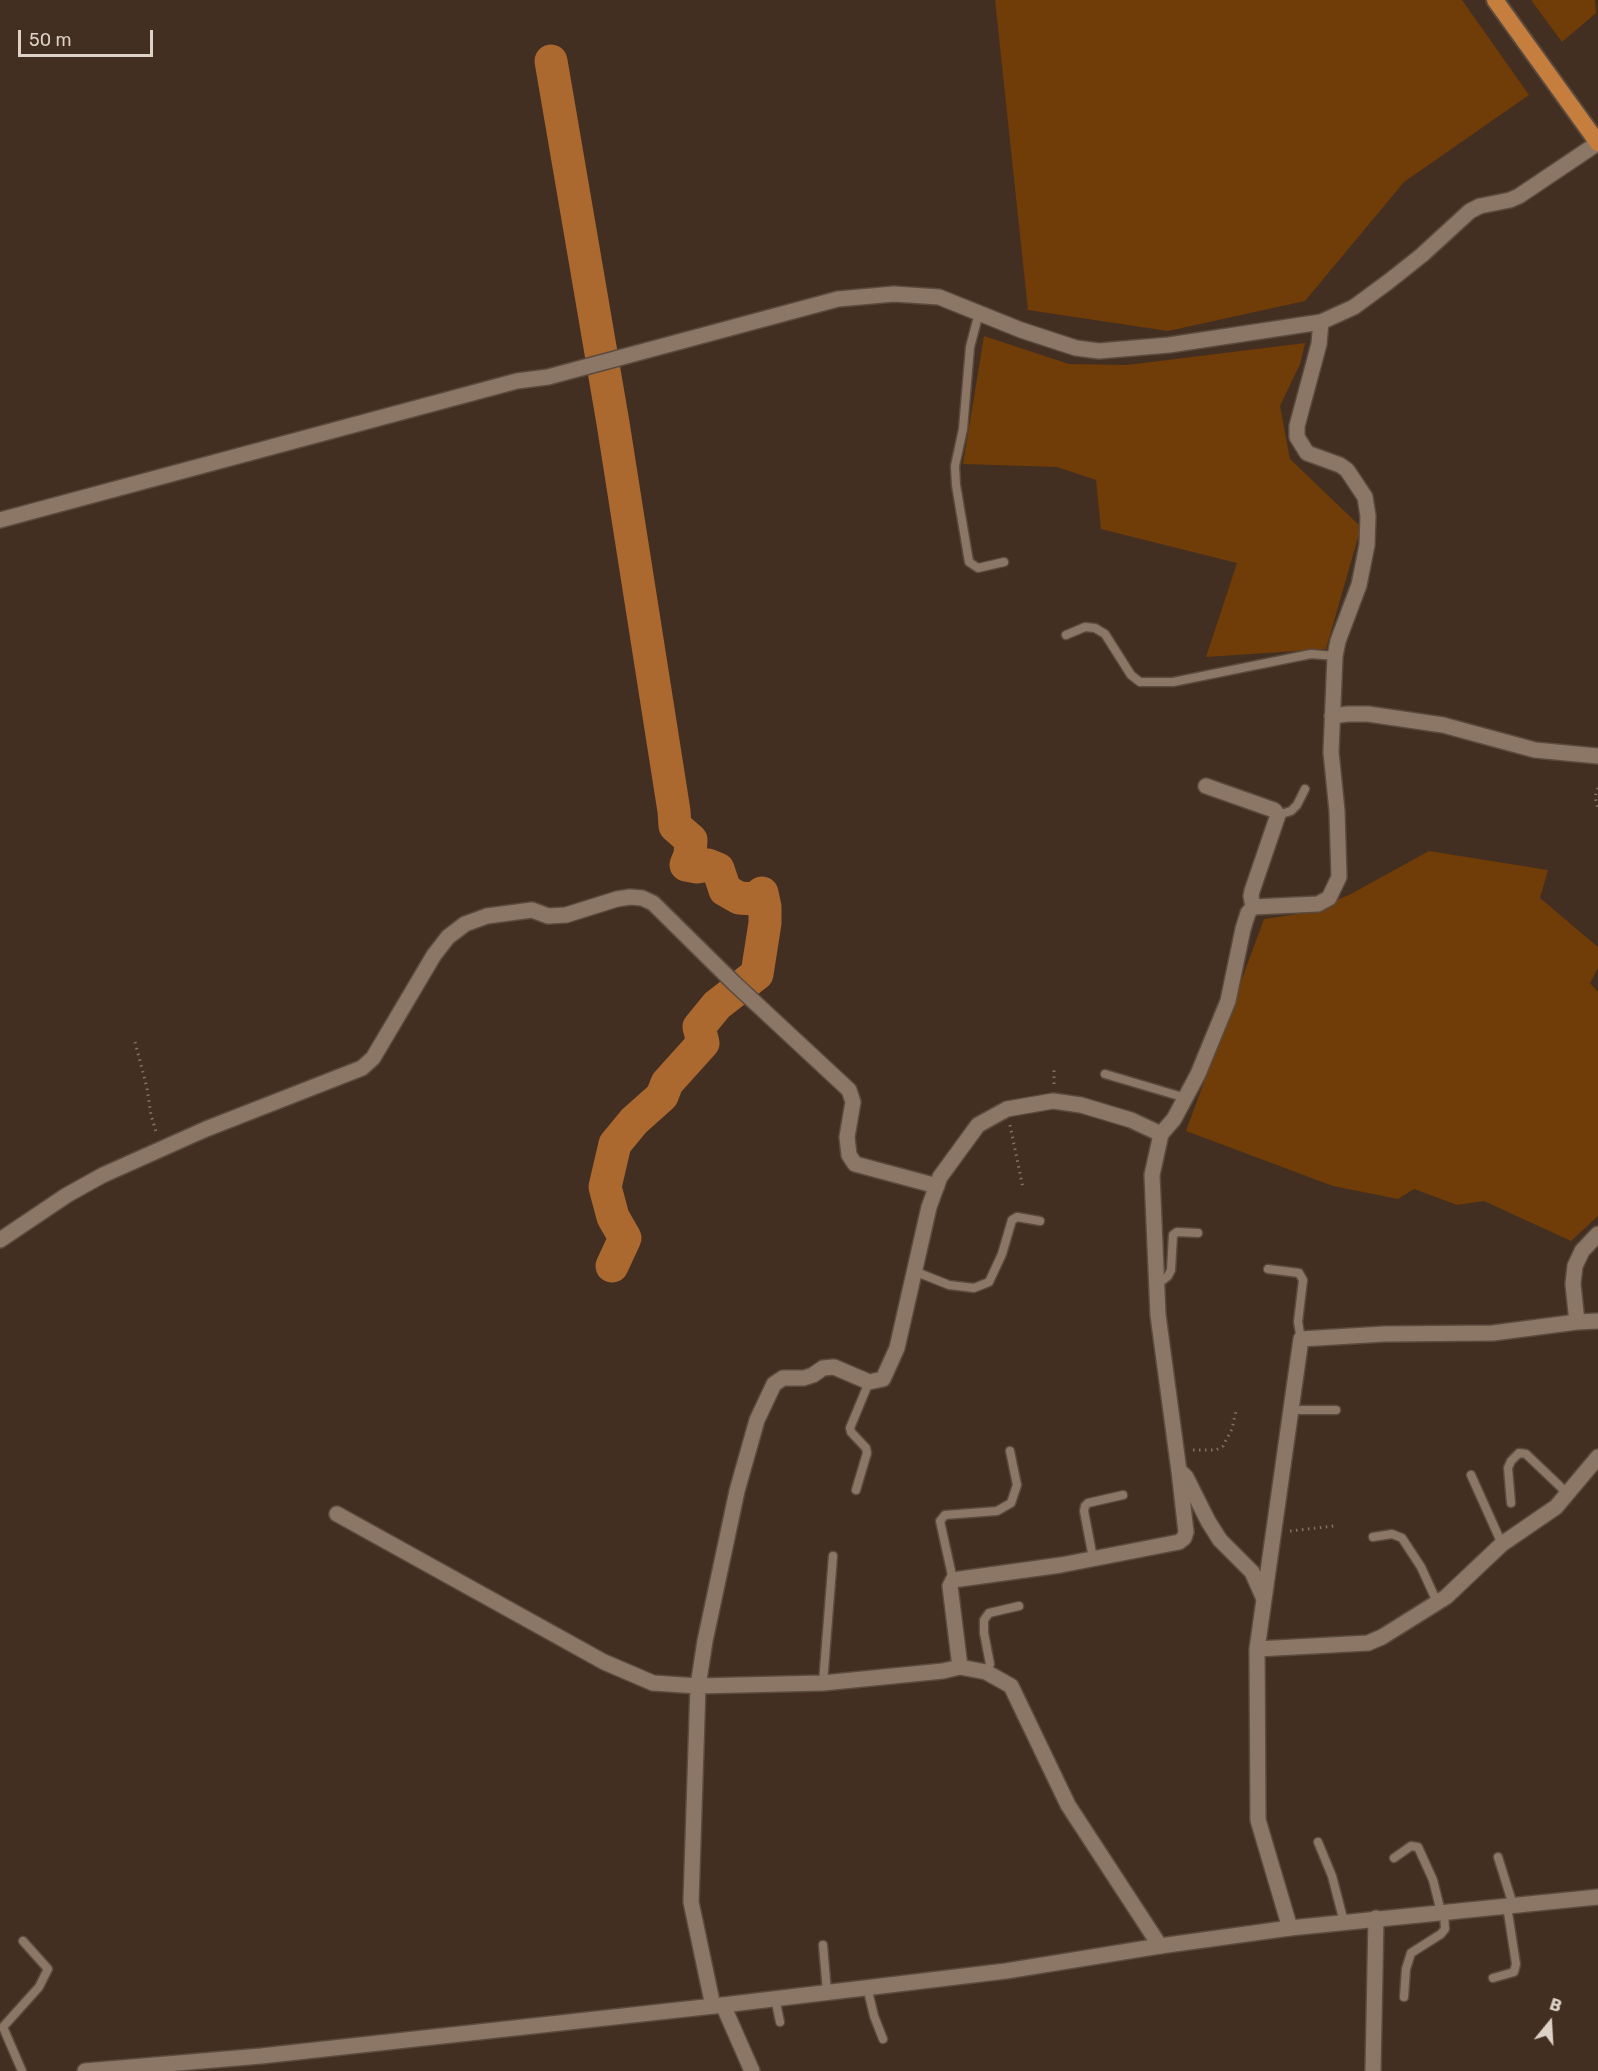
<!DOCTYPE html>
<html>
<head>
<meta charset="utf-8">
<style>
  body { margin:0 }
  #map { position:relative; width:1598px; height:2071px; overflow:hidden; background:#422f21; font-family:Rubik,sans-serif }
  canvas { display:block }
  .north { position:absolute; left:1520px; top:1993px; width:60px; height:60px; -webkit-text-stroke:4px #422f21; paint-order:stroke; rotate:18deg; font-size:16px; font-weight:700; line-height:24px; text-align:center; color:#ddd1c8 }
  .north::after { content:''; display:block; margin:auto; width:21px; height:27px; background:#ddd1c8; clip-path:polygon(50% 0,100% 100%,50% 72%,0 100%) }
  .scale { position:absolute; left:18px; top:30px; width:135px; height:27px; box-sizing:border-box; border:3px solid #ddd1c8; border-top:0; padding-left:8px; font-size:18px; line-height:21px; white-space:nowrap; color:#ddd1c8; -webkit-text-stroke:4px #422f21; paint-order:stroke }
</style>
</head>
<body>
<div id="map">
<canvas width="1598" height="2071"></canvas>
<div class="north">B</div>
<div class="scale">50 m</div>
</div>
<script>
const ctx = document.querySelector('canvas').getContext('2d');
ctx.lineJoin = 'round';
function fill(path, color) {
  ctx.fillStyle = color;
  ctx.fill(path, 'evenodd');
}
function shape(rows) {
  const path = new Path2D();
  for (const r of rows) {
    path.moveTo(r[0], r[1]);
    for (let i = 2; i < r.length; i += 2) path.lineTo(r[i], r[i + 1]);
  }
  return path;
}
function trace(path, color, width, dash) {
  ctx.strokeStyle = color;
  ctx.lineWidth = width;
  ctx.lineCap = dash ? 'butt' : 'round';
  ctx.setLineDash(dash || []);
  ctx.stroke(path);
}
const green = shape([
  [995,0,1462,0,1529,95,1404,182,1305,301,1168,331,1028,310],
  [1531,0,1595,0,1596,13,1562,42],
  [984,336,1069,364,1127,365,1305,343,1300,364,1280,406,1290,459,1361,527,1326,649,1206,657,1237,563,1101,529,1096,480,1057,467,963,464],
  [1429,851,1548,870,1540,898,1598,947,1598,968,1590,983,1598,992,1598,1216,1571,1241,1484,1201,1457,1205,1414,1189,1398,1199,1333,1186,1186,1131,1264,919,1304,913,1349,895]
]);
const river = shape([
  [551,61,613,423,674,811,675,826,691,840,690,855,686,865,697,867,708,865,718,869,725,890,739,898,754,899,762,893,765,907,765,923,757,974,717,1005,699,1027,703,1043,667,1083,662,1096,634,1121,615,1144,605,1187,613,1217,625,1238,612,1266]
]);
const path = shape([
  [1598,788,1595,797,1598,809],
  [135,1042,147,1088,151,1115,157,1135],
  [1054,1084,1054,1068],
  [1010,1125,1023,1188],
  [1193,1450,1216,1450,1223,1446,1232,1429,1236,1411],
  [1290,1531,1334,1526]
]);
const service = shape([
  [979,313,970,347,963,429,955,466,956,485,969,562,978,568,1004,562],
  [1066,635,1085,627,1095,628,1105,634,1131,675,1140,682,1173,682,1311,654,1335,656],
  [1278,815,1291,811,1297,805,1305,789],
  [1105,1074,1186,1098],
  [1268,1269,1299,1273,1303,1280,1298,1322,1301,1339],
  [914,1271,949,1285,974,1288,989,1282,1002,1254,1012,1220,1017,1217,1040,1221],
  [1157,1285,1168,1276,1171,1270,1173,1235,1177,1232,1198,1233],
  [1290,1410,1336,1410],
  [1471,1475,1502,1544],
  [856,1490,867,1453,866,1448,851,1432,850,1428,869,1382],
  [1511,1503,1508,1468,1511,1461,1519,1453,1526,1454,1567,1493],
  [1373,1537,1392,1534,1402,1538,1421,1567,1437,1602],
  [1093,1558,1084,1511,1085,1506,1088,1503,1123,1495],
  [953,1580,940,1521,945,1515,997,1511,1011,1503,1017,1485,1010,1451],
  [986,1672,990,1664,984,1633,984,1620,989,1613,1019,1606],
  [823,1683,833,1556],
  [1318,1842,1332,1876,1344,1922],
  [1498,1857,1513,1905],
  [1394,1858,1411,1846,1418,1847,1433,1880,1441,1912],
  [823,1945,827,1992],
  [1493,1978,1514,1972,1516,1964,1507,1906],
  [867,1987,874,2016,883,2039],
  [1404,1997,1406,1969,1411,1953,1441,1934,1445,1929,1444,1912],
  [775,1998,780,2022],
  [22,2071,3,2027,39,1987,48,1969,23,1941]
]);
const minor = shape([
  [0,520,517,381,548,377,838,299,894,294,939,297,1021,330,1076,348,1099,351,1169,345,1321,322,1354,307,1388,282,1422,255,1470,211,1480,206,1510,200,1519,196,1598,143],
  [1332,716,1348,714,1368,714,1443,725,1535,750,1598,756],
  [1253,907,1318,904,1329,898,1339,877,1337,811,1331,752,1335,656,1338,641,1359,585,1367,545,1368,516,1365,497,1347,470,1340,465,1307,453,1297,437,1297,426,1319,344,1321,322],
  [0,1240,67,1195,103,1175,206,1129,362,1068,373,1058,434,955,448,937,465,924,487,916,532,910,548,916,566,915,617,899,630,897,642,898,653,903,734,983,849,1090,853,1102,847,1137,849,1155,855,1164,937,1186],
  [1577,1322,1573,1284,1575,1266,1582,1251,1598,1234],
  [1182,1473,1186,1477,1208,1521,1220,1540,1252,1572,1264,1599],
  [337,1514,604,1662,653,1683,698,1686,823,1683,943,1671,960,1667,986,1672,1011,1686,1068,1805,1160,1946],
  [1257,1649,1368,1643,1382,1637,1446,1597,1502,1544,1556,1507,1598,1457],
  [960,1667,950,1586,953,1580,1061,1565,1179,1542,1184,1538,1186,1532,1179,1471,1158,1315,1152,1175,1161,1134],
  [1290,1928,1258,1820,1257,1649,1301,1339,1384,1334,1493,1333,1577,1322,1598,1321],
  [723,2005,752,2071],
  [713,2006,691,1902,698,1686,705,1641,737,1491,757,1420,774,1384,783,1378,804,1378,813,1375,823,1368,834,1367,869,1382,883,1379,897,1348,929,1207,940,1177,978,1125,1007,1109,1053,1101,1081,1105,1131,1120,1161,1134,1174,1119,1198,1074,1228,1001,1243,929,1248,913,1253,907,1251,896,1252,891,1278,815,1274,810,1206,786],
  [1373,2071,1376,1918]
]);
const tertiary = shape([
  [85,2071,261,2056,723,2005,1006,1971,1160,1946,1290,1928,1598,1897]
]);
const trunk = shape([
  [1495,0,1598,143]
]);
fill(green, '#703c07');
trace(river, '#ab692f', 33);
trace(service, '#5b4b3e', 11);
trace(minor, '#5b4b3e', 18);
trace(tertiary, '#5b4b3e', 18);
trace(trunk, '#5b4b3e', 20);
trace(path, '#827266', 3, [1.5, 4.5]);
trace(service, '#8c7665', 8);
trace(minor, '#8c7665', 15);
trace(tertiary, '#8c7665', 15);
trace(trunk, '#c57e3e', 16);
</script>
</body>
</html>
